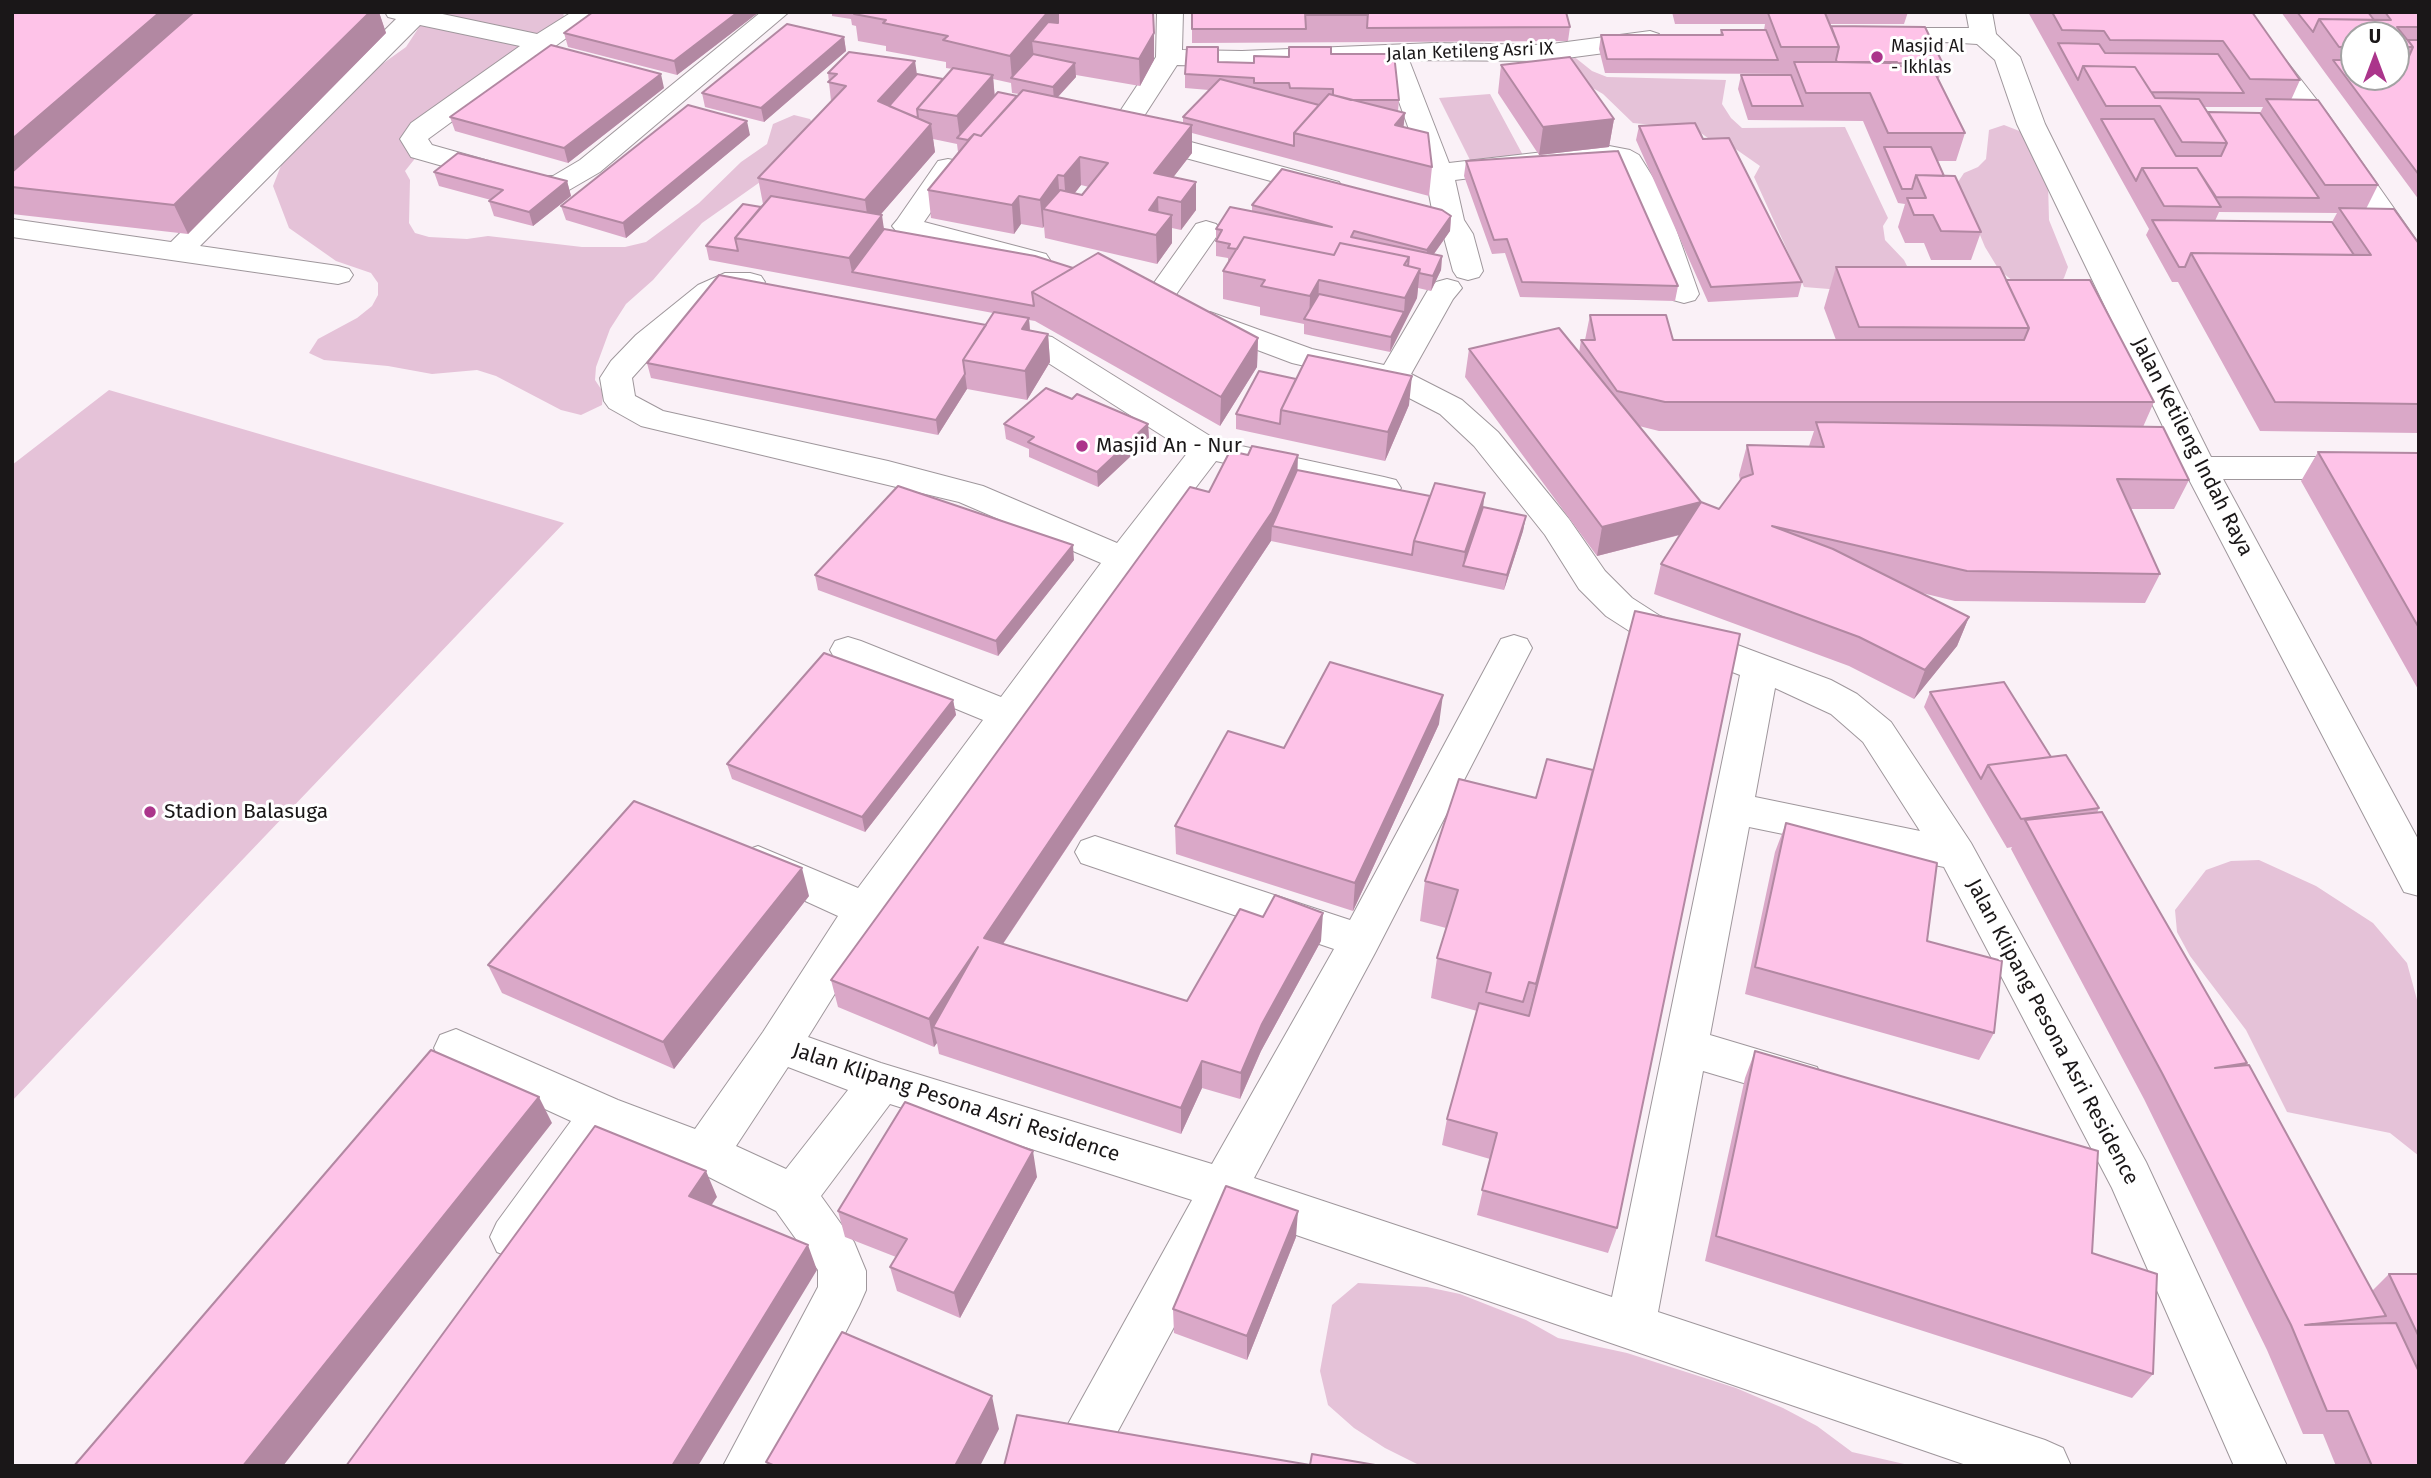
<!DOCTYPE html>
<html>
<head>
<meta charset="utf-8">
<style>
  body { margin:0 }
  #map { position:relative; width:2431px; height:1478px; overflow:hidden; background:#faf1f7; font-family:"Fira Sans",sans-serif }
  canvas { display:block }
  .frame { position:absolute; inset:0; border:14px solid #1a1718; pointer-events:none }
  .north { position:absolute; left:2340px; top:21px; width:70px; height:70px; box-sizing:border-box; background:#fff; border:2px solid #a3a2a3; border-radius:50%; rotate:0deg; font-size:19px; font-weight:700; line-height:28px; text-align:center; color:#1a1718 }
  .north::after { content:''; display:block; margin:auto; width:24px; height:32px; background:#ab358b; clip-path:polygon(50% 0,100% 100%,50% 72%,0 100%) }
</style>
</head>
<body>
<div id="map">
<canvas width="2431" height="1478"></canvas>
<div class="frame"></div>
<div class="north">U</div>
</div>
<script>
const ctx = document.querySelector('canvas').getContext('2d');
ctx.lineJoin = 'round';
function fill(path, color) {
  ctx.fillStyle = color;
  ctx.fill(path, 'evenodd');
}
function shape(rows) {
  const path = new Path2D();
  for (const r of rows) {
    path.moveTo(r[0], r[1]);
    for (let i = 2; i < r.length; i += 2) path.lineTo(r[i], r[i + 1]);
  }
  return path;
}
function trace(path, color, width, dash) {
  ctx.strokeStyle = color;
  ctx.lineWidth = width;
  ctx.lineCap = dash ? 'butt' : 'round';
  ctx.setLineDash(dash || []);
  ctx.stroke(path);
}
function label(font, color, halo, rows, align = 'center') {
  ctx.font = font + ' "Fira Sans",sans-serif';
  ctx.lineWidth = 6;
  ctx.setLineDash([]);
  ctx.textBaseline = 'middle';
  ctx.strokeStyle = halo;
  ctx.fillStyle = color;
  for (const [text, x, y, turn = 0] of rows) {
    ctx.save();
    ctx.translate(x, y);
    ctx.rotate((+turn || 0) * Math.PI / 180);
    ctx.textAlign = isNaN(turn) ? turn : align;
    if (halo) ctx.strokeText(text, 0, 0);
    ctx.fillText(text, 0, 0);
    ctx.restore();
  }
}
const green = shape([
  [429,12,563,12,564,17,430,130,421,151,405,171,410,180,409,223,415,233,429,237,467,239,488,236,582,247,625,247,646,242,699,203,741,162,767,144,773,124,794,115,810,119,815,128,770,175,702,223,653,280,626,304,610,329,596,367,595,380,603,392,602,405,581,415,561,410,496,376,477,370,432,374,388,366,324,360,309,353,318,339,357,318,372,306,378,295,378,283,371,273,336,261,289,228,273,186,282,163,296,143,371,72,406,47],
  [1572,55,1592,71,1607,77,1726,80,1722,104,1731,118,1742,128,1845,127,1888,218,1883,226,1885,240,1904,260,1911,274,1854,291,1804,287,1754,177,1760,166,1727,143,1708,138,1695,129,1633,123,1603,94,1584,83,1532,64],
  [1490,94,1525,159,1472,164,1439,98],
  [2004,125,2022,132,2048,183,2049,220,2068,267,2064,278,2055,287,2013,281,1999,270,1985,247,1958,182,1964,173,1978,167,1986,159,1989,130],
  [109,390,564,523,12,1101,12,465],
  [2259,860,2316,886,2373,923,2407,963,2419,1007,2419,1156,2390,1133,2287,1112,2246,1030,2190,956,2177,932,2175,910,2206,870,2231,861],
  [1358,1283,1427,1287,1460,1294,1526,1320,1558,1338,1627,1353,1736,1388,1783,1408,1817,1426,1852,1452,1913,1466,1421,1466,1385,1448,1354,1428,1328,1405,1320,1371,1332,1305]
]);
const minor = shape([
  [385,12,433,12,537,34,572,12,602,12,428,139,432,145,542,176,553,176,580,160,761,12,789,12,600,172,569,190,541,194,411,157,400,139,411,123,520,46,420,25,200,246,338,266,349,269,353,275,349,281,338,284,12,237,12,219,171,242,396,19,388,17,385,12],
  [1157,12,1183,12,1182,50,1242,51,1434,43,1544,45,1650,31,1659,34,1663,39,1659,44,1650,47,1544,61,1409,60,1449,163,1604,145,1630,150,1639,155,1664,195,1699,294,1695,300,1684,303,1673,300,1636,195,1618,167,1604,161,1455,180,1464,220,1473,234,1483,271,1479,277,1468,280,1457,277,1453,271,1443,234,1434,220,1425,173,1384,61,1242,67,1177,65,1135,130,1150,131,1339,182,1343,188,1339,194,1329,197,1319,194,1130,143,1127,138,1111,137,1107,131,1156,57,1157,12],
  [1966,12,1992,12,1996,34,2020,57,2045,124,2211,457,2419,457,2419,479,2223,479,2419,841,2419,896,2404,892,2183,468,2017,124,1995,60,1977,44,1946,42,1878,44,1869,41,1865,36,1869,31,1878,28,1969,28,1966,12],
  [2223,12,2248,12,2327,113,2419,244,2419,275,2408,272,2307,124,2223,12],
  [948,159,958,161,962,167,924,222,1046,254,1050,260,1046,266,1035,269,897,232,892,226,897,220,938,161,948,159],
  [1206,221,1216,224,1221,230,1168,306,1157,309,1146,306,1142,300,1146,294,1196,224,1206,221],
  [725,273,750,273,761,276,765,282,761,288,731,291,720,297,658,349,632,378,635,396,663,411,888,461,983,486,1117,543,1188,452,1031,352,989,343,984,336,989,329,1000,327,1052,337,1218,441,1384,477,1396,480,1401,488,1396,496,1384,499,1216,461,1135,567,880,921,808,1037,881,1063,1212,1164,1334,949,1081,863,1075,852,1081,841,1095,836,1350,920,1501,639,1514,635,1527,639,1532,648,1375,953,1254,1178,1612,1297,1740,675,1634,634,1606,616,1579,589,1545,535,1474,446,1440,414,1382,384,1292,363,1199,328,1195,321,1199,314,1210,312,1312,349,1384,365,1428,290,1436,282,1447,279,1458,282,1462,288,1453,299,1411,374,1462,400,1498,432,1569,519,1605,571,1632,598,1660,616,1831,680,1857,694,1891,722,1971,843,2146,1162,2287,1466,2234,1466,2112,1188,1944,867,1749,827,1710,1035,1817,1067,1823,1081,1817,1095,1801,1100,1703,1071,1658,1312,2045,1440,2063,1448,2071,1466,1969,1466,1235,1214,1112,1442,1094,1449,1076,1442,1068,1424,1192,1200,890,1104,821,1196,854,1242,866,1271,866,1290,859,1306,777,1466,723,1466,818,1287,818,1270,776,1211,689,1167,611,1138,531,1252,514,1259,497,1252,490,1237,497,1222,571,1121,440,1061,434,1048,440,1035,456,1029,618,1100,695,1129,763,1032,838,916,744,873,738,862,744,851,758,846,858,888,983,720,835,659,830,650,835,641,848,637,861,641,1001,697,1101,563,959,502,641,426,609,408,604,401,600,378,611,361,636,335,698,285,725,273],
  [1775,688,1831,714,1863,742,1920,831,1755,797,1775,688],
  [788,1067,848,1090,786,1169,736,1146,788,1067]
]);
const wall = shape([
  [12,12,379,12,386,33,188,234,12,214],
  [759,12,677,75,568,47,564,33],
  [832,12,1154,12,1154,60,1140,86,1076,75,1076,77,1058,97,1183,123,1183,117,1209,90,1185,88,1185,74,1218,62,1254,63,1289,57,1331,54,1399,100,1398,111,1405,113,1403,127,1432,167,1429,196,1192,133,1192,153,1173,177,1196,210,1181,230,1172,228,1172,243,1157,264,1045,238,1044,226,1043,228,1021,224,1014,234,931,218,928,190,958,152,957,144,933,139,935,152,880,215,884,229,1258,338,1257,367,1220,426,1035,321,1029,320,1030,330,1048,334,1050,362,1027,400,967,389,938,435,651,378,647,363,986,325,993,313,709,260,706,246,763,204,758,178,831,101,828,73,917,74,943,79,953,69,946,68,946,62,886,51,886,46,858,41,856,26,852,25,851,19,832,16],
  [993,79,1011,83,1012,93,1019,94,1017,96,995,96],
  [1081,185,1089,187,1082,195,1075,193],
  [1192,12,1566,12,1570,27,1568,41,1192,43],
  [1672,12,1908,12,1904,24,1830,24,1831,26,1943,64,1939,78,1938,78,1965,133,1956,161,1938,161,1944,176,1981,232,1971,260,1931,260,1924,243,1905,243,1898,227,1905,204,1898,203,1863,121,1748,120,1738,89,1741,75,1791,75,1791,74,1605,73,1599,49,1601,35,1720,35,1721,30,1764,30,1765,24,1675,24],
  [2028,12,2252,12,2300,80,2291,100,2378,185,2366,209,2419,244,2419,433,2260,431,2178,282,2172,282,2146,235,2149,229],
  [2204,107,2263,107,2260,113,2208,112],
  [2219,212,2337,213,2332,222,2215,221],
  [2281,12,2419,12,2419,200,2326,74],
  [2354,35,2396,35,2396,77,2354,77],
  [844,37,846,51,764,122,705,107,702,93],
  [1501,65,1614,119,1609,147,1539,155,1498,93],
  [664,88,568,163,455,131,450,117],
  [1639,126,1703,139,1802,282,1798,297,1708,302,1636,140],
  [750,135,626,238,566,220,561,206],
  [1466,161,1678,286,1675,301,1520,297,1505,253,1492,254,1464,176],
  [434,172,567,181,571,196,533,226,494,216,489,201,491,200,439,186],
  [1252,205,1451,216,1450,231,1434,254,1442,256,1441,270,1431,291,1418,288,1417,298,1390,352,1304,334,1304,324,1260,315,1260,307,1223,299,1223,271,1228,262,1228,258,1216,256,1216,229,1252,211],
  [1836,267,2006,280,2154,402,2143,427,2189,480,2174,509,2131,509,2160,574,2145,603,1955,601,1918,592,1969,617,1957,646,1914,699,1849,666,1654,594,1661,564,1680,535,1597,556,1465,377,1469,349,1579,353,1581,340,1585,340,1590,315,1673,340,1836,340,1824,308],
  [1639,426,1659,431,1814,431,1809,446,1747,445,1739,475,1740,480,1719,509,1701,502],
  [1259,371,1409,405,1385,461,1236,429,1236,414],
  [1072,399,1148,424,1149,439,1098,487,1029,457,1029,449,1006,439,1004,424],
  [2318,452,2419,453,2419,691,2301,481],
  [1297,470,1526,516,1523,531,1504,590,1271,541,1003,944,1187,1001,1321,941,1261,1051,1240,1099,1202,1088,1181,1134,939,1054,937,1043,934,1047,838,1007,831,980,1209,492],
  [1074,560,998,656,818,590,815,575],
  [1930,692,2051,757,2099,808,2097,813,2247,1063,2246,1065,2372,1291,2389,1274,2419,1274,2419,1466,2336,1466,2323,1434,2303,1434,2267,1350,2144,1099,2011,849,2012,847,2007,848,1924,707],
  [953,700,956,715,865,832,732,779,727,764],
  [1439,724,1353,911,1176,854,1175,826,1284,748],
  [1536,798,1617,1228,1608,1253,1477,1215,1490,1159,1442,1145,1447,1119,1477,1011,1431,998,1437,958,1446,928,1420,921,1425,881],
  [1786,823,1927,941,1994,1033,1979,1060,1745,994,1775,852],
  [809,896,674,1069,502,993,488,965],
  [1755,1051,2092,1253,2153,1374,2132,1398,1705,1261,1745,1078],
  [1037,1177,960,1318,897,1291,890,1267,896,1257,845,1237,838,1211],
  [1296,1237,1247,1360,1174,1333,1173,1309]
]);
const shadedWall = shape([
  [160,12,202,12,12,180,12,139],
  [370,12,379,12,386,33,188,234,174,205],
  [738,12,759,12,677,75,674,61],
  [1048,12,1062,12,1063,25,1032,41,1034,58,1012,79,1010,56],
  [1154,33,1154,60,1140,86,1139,59],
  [844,37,846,51,764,122,761,108],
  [915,61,919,88,893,117,878,101],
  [1075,63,1076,77,1054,101,1053,87],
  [661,74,664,88,568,163,564,148],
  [993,75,995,103,960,138,957,116],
  [1405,113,1402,141,1395,125],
  [1614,119,1609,147,1539,155,1543,127],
  [747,121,750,135,626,238,623,223],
  [931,124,935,152,869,228,865,200],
  [1192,125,1192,153,1155,201,1154,173],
  [1080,157,1081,185,1066,204,1064,176],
  [1058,175,1060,203,1043,209,1044,226,1043,228,1040,200],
  [567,181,571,196,533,226,529,212],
  [1196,182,1196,210,1181,230,1181,202],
  [1019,196,1021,224,1014,234,1012,205],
  [1158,197,1159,225,1149,210],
  [882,215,886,244,852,272,849,258],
  [1172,215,1172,243,1157,264,1156,235],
  [1451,216,1450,231,1426,265,1427,250],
  [1442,256,1441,270,1431,291,1433,276],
  [1420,269,1417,298,1390,352,1391,337,1404,312,1405,298],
  [1319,280,1318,309,1309,320,1310,296],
  [1029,318,1031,347,1022,329],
  [1048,334,1050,362,1027,400,1025,371],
  [1258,338,1257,367,1220,426,1221,397],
  [965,374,967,389,938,435,936,420],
  [1412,376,1409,405,1385,461,1388,432],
  [1148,424,1149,439,1098,487,1097,472],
  [1298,455,1297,485,1272,526,1271,541,988,966,984,938],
  [1485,493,1481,522,1463,566,1465,552],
  [1701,502,1694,531,1597,556,1602,527],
  [1526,516,1523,531,1504,590,1507,575],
  [1073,545,1074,560,998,656,996,641],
  [1969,617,1957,646,1914,699,1925,670],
  [1443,695,1439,724,1353,911,1355,883],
  [953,700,956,715,865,832,862,817],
  [1593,770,1527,1024,1536,984],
  [802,868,809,896,674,1069,663,1042],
  [1323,913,1321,941,1261,1051,1240,1099,1241,1073,1262,1024],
  [978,947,933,1027,937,1043,934,1047,929,1019],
  [1202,1061,1202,1088,1181,1134,1181,1108],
  [539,1097,552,1123,283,1466,243,1466],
  [1033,1151,1037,1177,960,1318,954,1293],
  [706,1171,717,1197,700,1222,689,1196],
  [1298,1211,1296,1237,1247,1360,1247,1336],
  [808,1245,817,1270,698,1466,672,1466],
  [992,1396,999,1429,980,1466,955,1466]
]);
const building = shape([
  [12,12,160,12,12,139,12,12],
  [194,12,370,12,174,205,12,187,12,172,194,12],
  [593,12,738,12,674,61,564,33,593,12],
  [855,12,1048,12,1010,56,943,40,948,36,883,23,886,20,854,14,855,12],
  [1058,12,1153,12,1154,33,1139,59,1032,41,1048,22,1058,23,1058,12],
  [1192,12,1305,12,1306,29,1192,29,1192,12],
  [1306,12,1368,12,1368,15,1306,15,1306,12],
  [1368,12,1566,12,1570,27,1367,28,1368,12],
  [2052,12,2252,12,2300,80,2250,79,2223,41,2110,40,2104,31,2062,30,2052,12],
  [2297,12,2368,12,2374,20,2319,19,2313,32,2297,12],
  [2385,12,2419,12,2419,27,2397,27,2413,47,2396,47,2396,35,2354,35,2354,47,2339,47,2319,19,2391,20,2385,12],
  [1768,13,1825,13,1839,47,1781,47,1768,13],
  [787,24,844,37,761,108,702,93,787,24],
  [1831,26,1925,27,1943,64,1837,62,1836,60,1839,47,1831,26],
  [1721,30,1766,30,1778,60,1607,59,1601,35,1723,35,1721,30],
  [2408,40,2419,40,2419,175,2333,60,2354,60,2354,77,2396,77,2396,60,2407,61,2413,47,2408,40],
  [2058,43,2099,44,2105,53,2218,54,2244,93,2151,92,2135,67,2083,66,2078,80,2058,43],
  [551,45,661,74,564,148,450,117,551,45],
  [1187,47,1218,47,1218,62,1254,63,1254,56,1289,57,1289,47,1331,47,1331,54,1394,54,1399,100,1351,100,1333,95,1333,89,1290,88,1289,83,1254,83,1254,78,1185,74,1187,47],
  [849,52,915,61,878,101,931,124,865,200,758,178,846,86,828,82,837,74,828,73,849,52],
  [1033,54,1075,63,1053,87,1011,78,1033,54],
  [1570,57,1614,119,1543,127,1501,65,1570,57],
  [1794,62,1897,62,1899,66,1932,67,1965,133,1888,133,1870,93,1806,93,1794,62],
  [2083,66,2135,67,2155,98,2199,99,2227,143,2182,142,2160,106,2106,106,2083,66],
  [953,68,993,75,957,116,917,109,953,68],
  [917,74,943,79,917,109,918,118,889,106,917,74],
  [1741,75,1791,75,1803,106,1752,106,1741,75],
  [1220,79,1319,105,1294,133,1294,146,1183,117,1220,79],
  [1023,90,1192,125,1154,173,1196,182,1181,202,1158,197,1149,210,1172,215,1156,235,1043,209,1060,190,1082,195,1108,163,1080,157,1064,176,1058,175,1040,200,1019,196,1012,205,928,190,974,134,981,136,1023,90],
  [998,92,1017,96,981,136,974,134,968,140,957,138,998,92],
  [1329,94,1405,113,1395,125,1428,133,1432,167,1294,133,1329,94],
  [2266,99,2318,100,2378,185,2325,185,2266,99],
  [688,105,747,121,623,223,561,206,688,105],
  [2208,112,2260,113,2319,198,2216,197,2197,168,2142,168,2136,181,2101,119,2154,119,2176,156,2221,156,2227,143,2208,112],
  [1695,123,1703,139,1729,138,1802,282,1711,287,1639,126,1695,123],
  [1884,147,1931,147,1944,176,1916,175,1912,189,1902,189,1884,147],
  [1618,151,1678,286,1522,282,1507,239,1494,240,1466,161,1618,151],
  [458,153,567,181,529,212,489,201,503,190,434,172,458,153],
  [2142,168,2197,168,2221,207,2164,206,2142,168],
  [1282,169,1442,210,1451,216,1427,250,1354,231,1351,237,1442,256,1433,276,1419,273,1420,269,1408,266,1409,257,1340,243,1334,255,1244,237,1237,249,1228,248,1230,244,1216,241,1222,230,1216,229,1230,207,1332,227,1252,205,1282,169],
  [1916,175,1955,176,1981,232,1941,231,1933,215,1914,215,1907,198,1926,198,1916,175],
  [771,196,882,215,849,258,735,238,771,196],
  [743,204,761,207,735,238,738,251,706,246,743,204],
  [2339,208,2394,209,2419,244,2419,404,2275,402,2191,253,2371,255,2339,208],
  [2152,220,2332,222,2354,255,2191,253,2185,267,2179,267,2152,220],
  [884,229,1035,256,1073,268,1032,292,1034,306,852,272,884,229],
  [1244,237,1334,255,1340,243,1409,257,1404,265,1420,269,1405,298,1319,280,1310,296,1261,286,1265,280,1223,271,1244,237],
  [1098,253,1258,338,1221,397,1032,292,1098,253],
  [1836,267,2000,267,2029,328,1859,327,1836,267],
  [719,275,986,325,963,360,965,374,936,420,647,363,719,275],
  [2006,280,2090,280,2154,402,1665,402,1617,391,1581,340,1595,340,1590,315,1666,315,1673,340,2024,340,2029,328,2006,280],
  [1319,294,1404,312,1391,337,1304,319,1319,294],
  [994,312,1029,318,1022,329,1048,334,1025,371,963,360,994,312],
  [1559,328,1701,502,1602,527,1469,349,1559,328],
  [1308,355,1412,376,1388,432,1281,410,1308,355],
  [1259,371,1296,379,1281,410,1280,424,1236,414,1259,371],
  [1046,388,1072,399,1077,394,1148,424,1097,472,1028,442,1034,437,1004,424,1046,388],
  [1816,422,2163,427,2189,480,2117,479,2160,574,1967,571,1772,526,1833,549,1969,617,1925,670,1859,637,1661,564,1701,502,1719,509,1742,478,1753,474,1747,445,1824,447,1816,422],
  [1252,446,1298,455,1272,512,984,938,1187,1001,1240,909,1263,917,1275,895,1323,913,1262,1024,1241,1073,1202,1061,1181,1108,933,1027,978,947,929,1019,831,980,1190,487,1209,492,1230,451,1248,455,1252,446],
  [2318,452,2419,453,2419,628,2318,452],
  [1297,470,1430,496,1414,541,1412,555,1272,526,1297,470],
  [1435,483,1485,493,1465,552,1414,541,1435,483],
  [898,486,1073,545,996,641,815,575,898,486],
  [1483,507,1526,516,1507,575,1463,566,1483,507],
  [1635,611,1740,634,1617,1228,1482,1190,1497,1133,1447,1119,1479,1003,1529,1016,1635,611],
  [824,653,953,700,862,817,727,764,824,653],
  [1330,662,1443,695,1355,883,1175,826,1228,731,1284,748,1330,662],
  [2004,682,2051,757,1988,765,1981,779,1930,692,2004,682],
  [2066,755,2099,808,2021,819,1988,765,2066,755],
  [1547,759,1593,770,1536,984,1529,982,1523,1002,1486,992,1491,973,1437,958,1458,890,1425,881,1459,779,1536,798,1547,759],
  [634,801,802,868,663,1042,488,965,634,801],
  [2102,812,2247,1063,2215,1068,2249,1065,2386,1316,2305,1325,2396,1323,2419,1372,2419,1466,2372,1466,2348,1411,2327,1411,2291,1325,2162,1073,2025,820,2102,812],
  [1786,823,1937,863,1927,941,2002,961,1994,1033,1755,967,1786,823],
  [431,1050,539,1097,243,1466,74,1466,431,1050],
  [1755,1051,2098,1151,2092,1253,2157,1274,2153,1374,1716,1236,1755,1051],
  [905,1102,1033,1151,954,1293,890,1267,907,1239,838,1211,905,1102],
  [595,1126,706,1171,689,1196,808,1245,672,1466,346,1466,595,1126],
  [1226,1186,1298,1211,1247,1336,1173,1309,1226,1186],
  [2389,1274,2419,1274,2419,1337,2389,1274],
  [842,1332,992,1396,955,1466,775,1466,766,1462,842,1332],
  [1017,1415,1310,1465,1312,1454,1381,1466,1004,1466,1017,1415]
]);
const markers = [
  [1877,57,7,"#ab358b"],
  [1082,446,7,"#ab358b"],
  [150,812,7,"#ab358b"]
];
const farPoinames = [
  ["Masjid Al",1891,47],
  ["- Ikhlas",1891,68]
];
const farStreetnames = [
  ["Jalan Ketileng Asri IX",1470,52,-2]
];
const poiNames = [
  ["Masjid An - Nur",1096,446],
  ["Stadion Balasuga",164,812]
];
const streetNames = [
  ["Jalan Ketileng Indah Raya",2192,447,63],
  ["Jalan Klipang Pesona Asri Residence",2052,1032,62],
  ["Jalan Klipang Pesona Asri Residence",956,1103,18]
];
fill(green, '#e5c2d8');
trace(minor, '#9f979c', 2);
fill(minor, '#fff');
fill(wall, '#daa8c8');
fill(shadedWall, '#b288a2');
fill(building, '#fec3e8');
trace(building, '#b288a2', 2);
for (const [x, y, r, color] of markers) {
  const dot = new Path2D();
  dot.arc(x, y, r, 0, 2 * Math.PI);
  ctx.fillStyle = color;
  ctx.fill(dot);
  trace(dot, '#fff', 2.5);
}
label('18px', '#1a1718', '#fff', farPoinames, 'left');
label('18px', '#1a1718', '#fff', farStreetnames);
label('21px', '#1a1718', '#fff', poiNames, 'left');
label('21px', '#1a1718', '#fff', streetNames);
</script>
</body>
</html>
